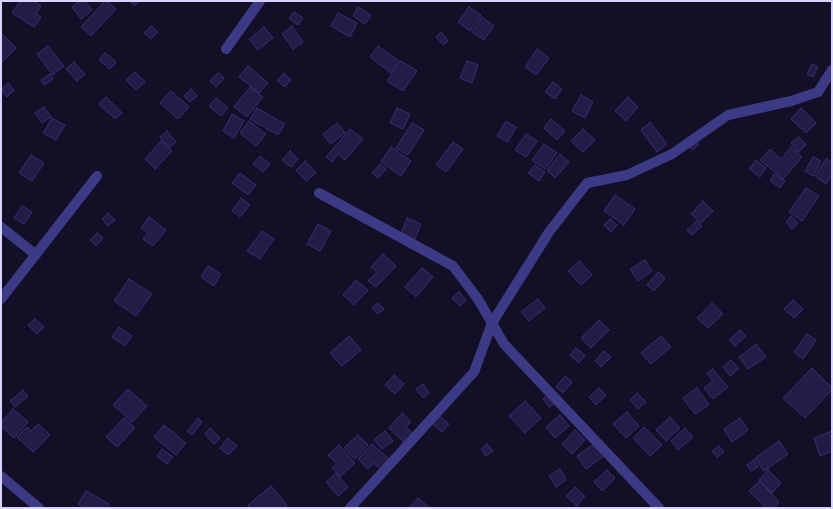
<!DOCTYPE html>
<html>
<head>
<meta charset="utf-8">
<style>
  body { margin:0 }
  #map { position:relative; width:833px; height:509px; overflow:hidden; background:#130f26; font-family:Barlow,sans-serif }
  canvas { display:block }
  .frame { position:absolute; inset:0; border:2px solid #d9d4ff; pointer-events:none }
</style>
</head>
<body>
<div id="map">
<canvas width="833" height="509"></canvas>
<div class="frame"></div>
</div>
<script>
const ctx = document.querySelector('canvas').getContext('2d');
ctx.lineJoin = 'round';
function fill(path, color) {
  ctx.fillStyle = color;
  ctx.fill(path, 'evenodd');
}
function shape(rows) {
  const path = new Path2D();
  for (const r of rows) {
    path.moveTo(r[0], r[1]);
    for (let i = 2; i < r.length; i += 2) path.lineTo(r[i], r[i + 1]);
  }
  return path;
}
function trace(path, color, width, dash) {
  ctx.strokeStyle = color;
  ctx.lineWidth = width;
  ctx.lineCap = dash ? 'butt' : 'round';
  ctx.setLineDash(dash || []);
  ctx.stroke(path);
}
const building = shape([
  [20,1,34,1,41,6,36,14,41,17,34,27,12,13,20,1],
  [80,1,85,1,92,10,81,19,72,7,80,1],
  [105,1,107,1,116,9,91,36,81,27,105,1],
  [130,1,140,1,134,6,130,1],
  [358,7,371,15,365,24,353,16,358,7],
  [469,7,481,15,470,31,458,22,469,7],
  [294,12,303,18,298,25,289,18,294,12],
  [338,13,357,23,350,37,331,26,338,13],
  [482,17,494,26,484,40,472,32,482,17],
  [151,26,158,32,151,39,144,33,151,26],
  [292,26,303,42,293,49,282,34,292,26],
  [264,27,273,38,258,50,249,39,264,27],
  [441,32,448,41,443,45,436,37,441,32],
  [3,35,16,48,2,62,1,38,3,35],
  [48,46,64,66,53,75,37,54,48,46],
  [378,46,399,61,391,73,370,57,378,46],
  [537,49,549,58,536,75,525,67,537,49],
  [105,53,116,62,110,69,99,60,105,53],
  [401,61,417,71,403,91,387,81,401,61],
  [467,61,478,65,472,83,460,78,467,61],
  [74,62,85,74,77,81,66,69,74,62],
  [812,64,818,67,813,77,807,74,812,64],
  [248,66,268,83,259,93,239,77,248,66],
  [135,72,145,82,136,90,126,80,135,72],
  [218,73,224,78,216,87,210,81,218,73],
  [284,73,291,80,285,87,277,81,284,73],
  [50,74,53,79,44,85,41,80,50,74],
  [553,82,562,89,555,99,545,92,553,82],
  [8,83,14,90,7,97,1,90,8,83],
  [250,87,263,97,247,117,234,107,250,87],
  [191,89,197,96,190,102,184,96,191,89],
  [171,91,189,107,178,119,160,103,171,91],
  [581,95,593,102,585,118,572,111,581,95],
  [106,97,122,113,115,119,99,104,106,97],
  [628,97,638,107,626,121,615,111,628,97],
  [216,98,228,108,221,116,209,106,216,98],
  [44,107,51,117,42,123,35,113,44,107],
  [257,108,285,124,278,135,250,119,257,108],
  [397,108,410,114,403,129,390,123,397,108],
  [801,108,816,123,806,133,791,119,801,108],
  [232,114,244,121,234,138,223,131,232,114],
  [52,118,65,125,56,140,43,133,52,118],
  [551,119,565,131,557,140,544,128,551,119],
  [249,121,266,134,256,146,240,133,249,121],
  [506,121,516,127,508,142,497,136,506,121],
  [650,122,667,144,657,152,641,130,650,122],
  [337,123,345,133,331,144,323,134,337,123],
  [412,123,424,130,408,155,396,148,412,123],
  [350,129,363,139,345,160,338,154,332,162,326,157,350,129],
  [583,129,595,140,583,152,571,141,583,129],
  [167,131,176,142,169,148,160,137,167,131],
  [526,134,537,141,526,157,515,150,526,134],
  [692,136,699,145,692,150,686,141,692,136],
  [799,137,806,145,798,152,791,143,799,137],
  [161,141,172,151,155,169,145,159,161,141],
  [453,142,463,149,446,172,436,165,453,142],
  [544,144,557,153,545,169,532,160,544,144],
  [391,147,411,161,401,176,381,162,391,147],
  [791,147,802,157,783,179,760,160,770,149,781,159,791,147],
  [290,151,298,159,291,167,282,160,290,151],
  [560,154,569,162,555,178,547,170,560,154],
  [31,155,44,163,32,181,19,173,31,155],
  [260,156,270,164,263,172,253,164,260,156],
  [813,157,821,161,813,176,805,171,813,157],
  [826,159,832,162,832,175,826,184,815,176,826,159],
  [756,160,766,168,760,177,749,169,756,160],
  [305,161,316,173,306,181,296,170,305,161],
  [380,164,386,169,378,178,372,173,380,164],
  [535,165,545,172,539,181,528,173,535,165],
  [240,173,256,185,248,195,232,183,240,173],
  [774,174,785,181,780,188,770,181,774,174],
  [806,188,819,196,802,221,789,212,806,188],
  [615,195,635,209,624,225,604,211,615,195],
  [241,198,250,205,240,217,232,211,241,198],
  [703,201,713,211,701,223,691,214,703,201],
  [22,206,32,212,24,224,14,218,22,206],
  [108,213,115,220,108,226,102,219,108,213],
  [791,216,798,223,792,229,786,222,791,216],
  [149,217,166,230,153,246,143,239,148,233,141,228,149,217],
  [407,218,421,224,415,239,401,234,407,218],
  [610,219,617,225,611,232,604,225,610,219],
  [697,221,702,226,692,235,687,230,697,221],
  [318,224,331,231,320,251,307,244,318,224],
  [262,231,274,239,260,259,247,251,262,231],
  [97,233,103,238,96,246,90,240,97,233],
  [383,254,396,266,376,287,368,281,377,272,371,267,383,254],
  [645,260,652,271,638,281,630,269,645,260],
  [580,261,592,275,581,285,568,271,580,261],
  [208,266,221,274,214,286,201,277,208,266],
  [422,268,433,277,416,297,405,287,422,268],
  [658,272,665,278,654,291,647,285,658,272],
  [129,279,152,294,136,316,114,301,129,279],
  [356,280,368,290,354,305,343,295,356,280],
  [459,292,466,300,460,306,452,298,459,292],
  [538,299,545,308,529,321,521,312,538,299],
  [793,300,803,309,794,318,784,309,793,300],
  [378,303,384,309,378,314,372,308,378,303],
  [712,303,723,314,708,328,697,318,712,303],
  [35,319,44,327,37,334,28,325,35,319],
  [599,320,609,330,591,348,581,338,599,320],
  [119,327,132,336,125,346,112,337,119,327],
  [740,330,746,336,735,346,729,340,740,330],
  [807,334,816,340,803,359,794,352,807,334],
  [349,336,361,350,342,366,330,353,349,336],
  [661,336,671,347,651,364,641,353,661,336],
  [756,344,766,357,748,369,739,357,756,344],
  [576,348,585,355,579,363,570,355,576,348],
  [604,351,611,357,601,367,595,361,604,351],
  [731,360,739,369,730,376,723,367,731,360],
  [812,368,832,388,832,390,805,418,783,398,812,368],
  [713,369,728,387,713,399,704,388,713,381,707,373,713,369],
  [394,375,404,384,395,394,385,385,394,375],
  [565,376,572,382,563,393,556,387,565,376],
  [423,384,429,393,423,398,416,389,423,384],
  [599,388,606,395,596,405,589,397,599,388],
  [697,388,709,405,695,414,683,398,697,388],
  [128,389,147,406,132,422,113,405,128,389],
  [23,390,28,396,15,407,10,401,23,390],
  [551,393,558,401,549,407,543,399,551,393],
  [637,393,646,402,638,409,630,400,637,393],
  [525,401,541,418,525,433,509,416,525,401],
  [13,409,28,422,14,438,1,426,1,423,13,409],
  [627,412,639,426,626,438,613,424,627,412],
  [402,413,411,422,406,427,417,437,408,446,389,428,402,413],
  [560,415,569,426,555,438,546,427,560,415],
  [439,416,449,424,442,432,432,423,439,416],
  [670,417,680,428,666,441,656,430,670,417],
  [124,418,135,428,117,447,106,437,124,418],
  [198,418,202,422,192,435,187,431,198,418],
  [740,418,748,430,732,442,724,429,740,418],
  [38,424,50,435,33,452,17,437,27,427,31,431,38,424],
  [164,425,186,443,176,455,154,437,164,425],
  [644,427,662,445,650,456,633,438,644,427],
  [210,428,220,438,214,444,205,434,210,428],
  [685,428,693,437,678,450,671,441,685,428],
  [575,430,585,440,572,454,562,444,575,430],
  [385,431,393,441,382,449,374,440,385,431],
  [832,431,832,451,820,456,814,438,832,431],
  [358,435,368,445,355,459,344,448,358,435],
  [228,438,237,446,228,455,220,448,228,438],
  [779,441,788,454,764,471,755,458,779,441],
  [595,443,604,456,586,469,577,456,595,443],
  [372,444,389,459,380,469,374,463,368,469,358,459,372,444],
  [487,444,493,451,486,456,481,449,487,444],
  [339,445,355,463,340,477,332,468,337,464,328,455,339,445],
  [719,446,724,452,717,457,712,451,719,446],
  [162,449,173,457,167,464,157,456,162,449],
  [754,460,758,467,751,471,747,465,754,460],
  [560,469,566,480,556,487,549,476,560,469],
  [607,470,615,478,602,491,594,482,607,470],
  [768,470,781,483,772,493,759,480,768,470],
  [336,473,348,487,338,496,326,482,336,473],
  [760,481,779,502,773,508,766,508,749,491,760,481],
  [271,486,287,505,284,508,250,508,248,505,271,486],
  [575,487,585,496,577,506,566,496,575,487],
  [86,491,109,504,107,508,85,508,78,504,86,491],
  [418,498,430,508,409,508,418,498]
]);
const street = shape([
  [226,49,260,1],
  [319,193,453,266,478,299,504,344,659,508],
  [1,227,36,255],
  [1,299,97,176],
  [1,476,39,508],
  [350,508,474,372,492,323,549,232,587,183,627,175,672,154,728,115,791,101,818,92,832,70]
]);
fill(building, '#241b47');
trace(building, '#3b2d73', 1);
trace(street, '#3d3a85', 10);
</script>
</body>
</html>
